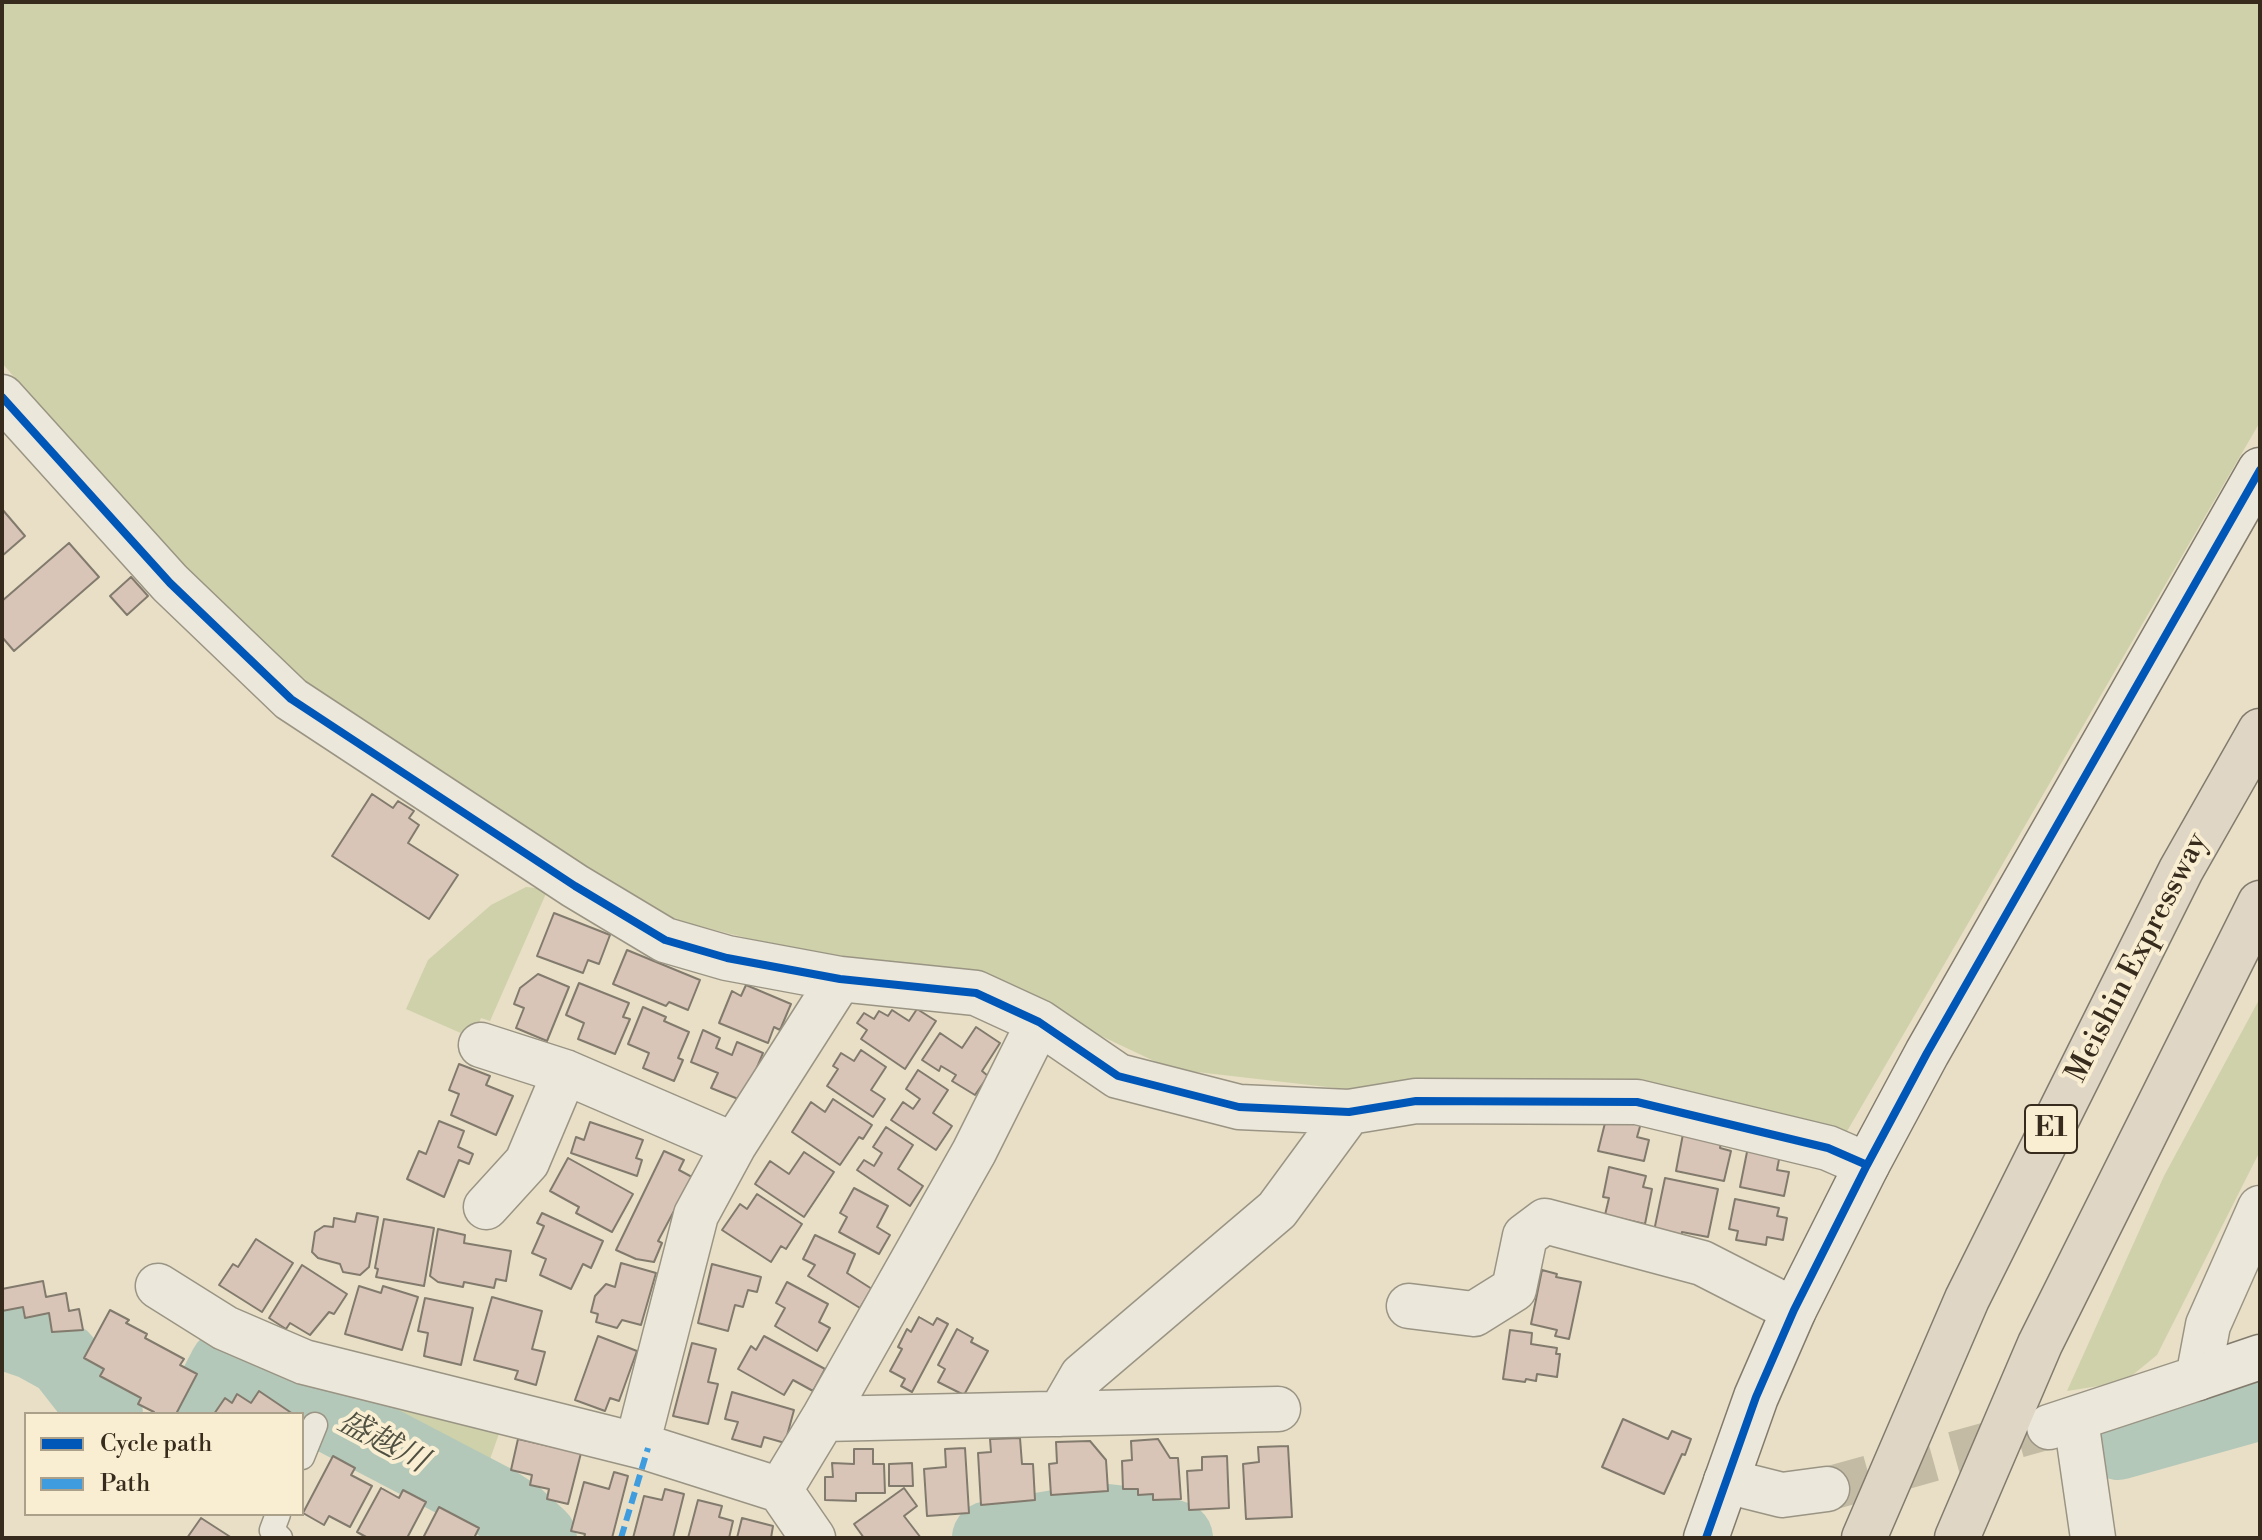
<!DOCTYPE html>
<html>
<head>
<meta charset="utf-8">
<style>
  body { margin:0 }
  #map { position:relative; width:2262px; height:1540px; overflow:hidden; background:#e8dfc6; font-family:"Libre Bodoni",serif }
  canvas { display:block }
  .frame { position:absolute; inset:0; border:4px solid #362b1c; pointer-events:none }
  .legend { position:absolute; left:24px; top:1412px; width:280px; height:104px; box-sizing:border-box; background:#f9eed1; border:2px solid #aba089; margin:0; padding:10px 14px; list-style:none; font-size:24px; color:#362b1c }
  .legend li { display:flex; align-items:center; gap:16px; height:40px }
  .legend b { width:40px; border:2px solid #aba089 }
</style>
</head>
<body>
<div id="map">
<canvas width="2262" height="1540"></canvas>
<div class="frame"></div>
<ul class="legend">
<li><b style="height:10px;background:#0057b8"></b>Cycle path</li>
<li><b style="height:10px;background:#3e9cdf"></b>Path</li>
</ul>
</div>
<script>
const ctx = document.querySelector('canvas').getContext('2d');
ctx.lineJoin = 'round';
function fill(path, color) {
  ctx.fillStyle = color;
  ctx.fill(path, 'evenodd');
}
function shape(rows) {
  const path = new Path2D();
  for (const r of rows) {
    path.moveTo(r[0], r[1]);
    for (let i = 2; i < r.length; i += 2) path.lineTo(r[i], r[i + 1]);
  }
  return path;
}
function trace(path, color, width, dash) {
  ctx.strokeStyle = color;
  ctx.lineWidth = width;
  ctx.lineCap = dash ? 'butt' : 'round';
  ctx.setLineDash(dash || []);
  ctx.stroke(path);
}
function label(font, color, halo, rows, align = 'center') {
  ctx.font = font + ' "Libre Bodoni","Noto Serif JP",serif';
  ctx.lineWidth = 8;
  ctx.setLineDash([]);
  ctx.textBaseline = 'middle';
  ctx.strokeStyle = halo;
  ctx.fillStyle = color;
  for (const [text, x, y, turn = 0] of rows) {
    ctx.save();
    ctx.translate(x, y);
    ctx.rotate((+turn || 0) * Math.PI / 180);
    ctx.textAlign = isNaN(turn) ? turn : align;
    if (halo) ctx.strokeText(text, 0, 0);
    ctx.fillText(text, 0, 0);
    ctx.restore();
  }
}
const green = shape([
  [2,2,2260,2,2260,422,1846,1133,1353,1090,1171,1069,1063,1018,656,915,352,729,149,533,2,363],
  [526,887,548,889,490,1021,481,1018,472,1038,406,1009,428,960,491,905],
  [2260,998,2260,1151,2157,1355,2124,1382,2067,1391,2164,1176],
  [294,1378,501,1428,489,1462,441,1453,330,1404]
]);
const stream = shape([
  [1002,1534,1008,1538]
]);
const river = shape([
  [2,1332,34,1343,63,1359,106,1414],
  [201,1414,226,1366,239,1362,256,1368,319,1410,495,1502,515,1515,540,1538],
  [2118,1443,2260,1403],
  [989,1538,1098,1520,1133,1524,1176,1538]
]);
const building = shape([
  [2,509,25,536,2,556,2,509],
  [69,543,99,577,14,651,2,637,2,601,69,543],
  [131,577,148,596,127,615,110,596,131,577],
  [372,794,393,808,398,801,414,811,409,818,419,825,408,843,458,875,429,919,332,856,372,794],
  [554,913,610,935,599,964,588,960,583,973,537,956,554,913],
  [627,950,700,980,688,1010,669,1002,666,1006,613,984,627,950],
  [538,974,569,987,547,1041,516,1028,524,1008,514,1004,520,988,538,974],
  [579,983,629,1003,623,1017,630,1019,615,1054,578,1039,584,1023,566,1015,579,983],
  [746,985,791,1004,780,1030,774,1027,768,1043,719,1023,732,991,741,996,746,985],
  [643,1007,666,1017,664,1021,689,1032,678,1058,683,1060,674,1081,643,1068,649,1053,628,1044,643,1007],
  [917,1009,936,1021,905,1069,861,1039,867,1030,857,1023,864,1013,874,1019,879,1011,888,1016,892,1010,909,1021,917,1009],
  [976,1027,1000,1043,982,1071,988,1076,975,1095,952,1081,956,1075,941,1066,939,1071,922,1060,940,1033,962,1048,976,1027],
  [703,1030,720,1038,716,1048,732,1055,737,1042,763,1053,743,1101,711,1088,718,1073,691,1062,703,1030],
  [861,1050,886,1067,871,1090,885,1099,873,1117,827,1086,838,1069,833,1066,841,1053,854,1061,861,1050],
  [459,1064,490,1076,486,1085,513,1096,496,1135,451,1115,459,1094,449,1090,459,1064],
  [918,1070,948,1090,933,1113,952,1126,936,1150,891,1120,903,1102,913,1109,920,1099,906,1089,918,1070],
  [833,1099,872,1125,863,1139,859,1137,840,1165,792,1132,811,1102,825,1112,833,1099],
  [1607,1115,1641,1123,1637,1137,1649,1140,1644,1161,1598,1151,1607,1115],
  [439,1121,464,1131,458,1147,473,1154,469,1164,459,1160,444,1197,407,1179,419,1151,426,1154,439,1121],
  [590,1122,643,1140,636,1158,642,1160,637,1176,571,1153,576,1137,584,1140,590,1122],
  [886,1127,913,1145,898,1169,923,1186,910,1206,857,1170,864,1160,874,1166,882,1153,873,1147,886,1127],
  [1683,1134,1721,1142,1720,1148,1731,1151,1724,1181,1676,1171,1683,1134],
  [1748,1147,1780,1154,1777,1170,1789,1172,1784,1196,1740,1187,1748,1147],
  [664,1151,684,1160,679,1170,692,1177,658,1241,662,1243,654,1262,636,1259,616,1250,664,1151],
  [804,1152,834,1172,804,1217,755,1184,770,1161,789,1174,804,1152],
  [568,1158,633,1194,612,1232,576,1213,579,1207,550,1191,568,1158],
  [1609,1167,1646,1176,1643,1187,1652,1189,1645,1224,1605,1215,1609,1198,1603,1197,1609,1167],
  [1665,1178,1718,1189,1708,1237,1682,1232,1681,1237,1654,1231,1665,1178],
  [854,1188,888,1206,877,1227,890,1235,879,1254,839,1232,847,1217,840,1213,854,1188],
  [757,1194,802,1224,786,1249,781,1246,771,1262,722,1230,740,1204,747,1209,757,1194],
  [1735,1199,1779,1208,1777,1216,1787,1218,1783,1240,1767,1237,1766,1245,1736,1240,1738,1231,1729,1229,1735,1199],
  [357,1213,378,1217,369,1267,360,1275,343,1272,340,1264,318,1258,312,1252,315,1232,324,1226,333,1227,334,1218,355,1222,357,1213],
  [542,1213,603,1241,591,1268,583,1264,571,1289,540,1275,546,1259,532,1253,544,1226,537,1223,542,1213],
  [384,1219,434,1228,424,1286,376,1277,378,1269,375,1268,384,1219],
  [438,1229,465,1235,464,1243,511,1251,506,1281,496,1279,494,1288,464,1282,463,1287,438,1282,430,1276,438,1229],
  [815,1235,855,1254,847,1273,872,1289,860,1308,808,1276,815,1265,803,1259,815,1235],
  [256,1239,293,1263,262,1312,219,1285,233,1264,238,1267,256,1239],
  [621,1263,656,1273,641,1325,622,1320,617,1328,596,1322,598,1314,591,1312,595,1296,606,1284,615,1287,621,1263],
  [712,1264,761,1277,757,1292,748,1290,743,1307,735,1305,728,1331,698,1323,712,1264],
  [302,1265,347,1294,334,1314,329,1312,310,1335,290,1323,286,1329,269,1318,302,1265],
  [1542,1270,1557,1274,1556,1277,1581,1282,1569,1339,1555,1336,1557,1330,1531,1324,1542,1270],
  [43,1281,46,1297,66,1293,69,1311,79,1309,83,1330,52,1332,49,1313,25,1318,23,1307,2,1311,2,1289,43,1281],
  [787,1282,828,1304,819,1322,830,1328,817,1351,775,1326,785,1308,776,1303,787,1282],
  [359,1286,381,1293,383,1286,418,1297,402,1350,345,1334,359,1286],
  [492,1297,542,1311,532,1349,545,1352,536,1385,515,1379,518,1371,474,1360,492,1297],
  [425,1298,473,1308,461,1365,424,1356,428,1333,418,1331,425,1298],
  [110,1310,129,1320,126,1323,147,1334,145,1338,184,1359,180,1365,197,1374,176,1414,153,1414,154,1412,138,1404,141,1398,100,1376,104,1369,84,1358,110,1310],
  [919,1317,933,1325,937,1318,948,1324,912,1392,901,1386,905,1379,890,1371,902,1349,898,1347,907,1329,911,1332,919,1317],
  [957,1329,973,1338,971,1342,988,1351,964,1395,938,1382,945,1369,938,1365,957,1329],
  [1510,1330,1532,1333,1531,1344,1557,1348,1556,1354,1560,1354,1557,1377,1537,1374,1536,1381,1526,1379,1525,1382,1503,1379,1510,1330],
  [598,1336,637,1351,619,1401,610,1398,605,1411,575,1400,598,1336],
  [764,1336,825,1369,813,1391,793,1380,784,1395,738,1369,751,1346,756,1350,764,1336],
  [692,1343,716,1349,708,1382,718,1384,708,1424,673,1416,692,1343],
  [259,1391,293,1414,214,1414,225,1398,232,1403,237,1394,251,1403,259,1391],
  [732,1392,794,1410,785,1443,764,1437,761,1447,732,1439,738,1422,725,1419,732,1392],
  [1623,1419,1668,1439,1672,1431,1691,1439,1685,1455,1682,1454,1664,1494,1602,1467,1623,1419],
  [1020,1438,1022,1464,1033,1464,1035,1500,981,1505,978,1453,991,1452,990,1439,1020,1438],
  [518,1439,581,1453,568,1504,547,1499,549,1489,530,1485,532,1475,511,1470,518,1439],
  [1158,1439,1170,1458,1178,1458,1181,1499,1153,1500,1153,1494,1138,1495,1138,1489,1123,1489,1122,1461,1132,1460,1131,1441,1158,1439],
  [1090,1441,1106,1460,1108,1491,1051,1495,1049,1464,1057,1463,1056,1442,1090,1441],
  [1288,1446,1292,1517,1246,1519,1243,1464,1259,1462,1258,1447,1288,1446],
  [965,1448,969,1513,927,1516,924,1469,946,1467,945,1449,965,1448],
  [854,1449,873,1449,873,1464,884,1464,885,1493,856,1493,856,1501,825,1500,825,1477,833,1477,832,1463,854,1464,854,1449],
  [333,1456,355,1468,351,1475,372,1486,350,1527,329,1516,324,1525,303,1513,333,1456],
  [1227,1456,1229,1508,1189,1510,1187,1471,1202,1470,1202,1457,1227,1456],
  [912,1463,913,1486,889,1486,889,1464,912,1463],
  [614,1472,628,1476,612,1538,584,1538,585,1534,571,1531,584,1482,609,1489,614,1472],
  [381,1488,399,1498,403,1490,426,1502,407,1538,368,1538,357,1532,381,1488],
  [904,1488,917,1506,904,1516,921,1538,864,1538,854,1524,904,1488],
  [665,1489,684,1494,673,1538,633,1538,644,1496,662,1500,665,1489],
  [698,1500,722,1506,719,1517,733,1521,729,1538,688,1538,698,1500],
  [439,1507,479,1528,474,1538,423,1538,439,1507],
  [201,1518,232,1538,187,1538,201,1518],
  [742,1518,773,1526,771,1538,737,1538,742,1518]
]);
const streetTunnel = shape([
  [1827,1489,2049,1427]
]);
const lane = shape([
  [302,1457,315,1425],
  [278,1514,272,1530,280,1538]
]);
const street = shape([
  [2,397,170,583,291,699,575,886,665,940,727,958,840,979,976,993,1039,1022,1118,1076,1239,1107,1349,1112,1416,1101,1637,1102,1828,1148,1867,1165],
  [481,1045,565,1072,734,1145],
  [486,1207,527,1162,565,1072],
  [158,1286,225,1328,304,1362,648,1448,780,1490],
  [1409,1306,1474,1314,1514,1289,1525,1236,1545,1221,1702,1263,1794,1310],
  [1060,1414,1082,1376,1277,1210,1349,1112],
  [823,1419,1278,1409],
  [2076,1420,2093,1538],
  [2049,1427,2198,1378,2208,1325,2260,1208],
  [637,1445,696,1215,734,1145,840,979],
  [1726,1481,1782,1495,1827,1489],
  [813,1538,780,1490,823,1419,974,1152,1039,1022]
]);
const secondary = shape([
  [2198,1378,2260,1357],
  [1706,1538,1756,1397,1794,1310,1867,1165,1927,1053,2260,470]
]);
const highway = shape([
  [1864,1538,1967,1299,2181,870,2260,731],
  [1957,1538,2040,1344,2260,903]
]);
const quiet = shape([
  [621,1538,648,1448]
]);
const cycleway = shape([
  [2,397,170,583,291,699,575,886,665,940,727,958,840,979,976,993,1039,1022,1118,1076,1239,1107,1349,1112,1416,1101,1637,1102,1828,1148,1867,1165],
  [1706,1538,1756,1397,1794,1310,1867,1165,1927,1053,2260,470]
]);
const shields = [
  [2051,1129,52]
];
const shieldNames = [
  ["E1",2051,1129]
];
const streetNames = [
  ["Meishin Expressway",2138,958,-63]
];
const waterNames = [
  ["盛越川",382,1443,28]
];
fill(green, '#ced1a9');
trace(stream, '#b4c8b9', 12);
trace(river, '#b4c8b9', 74);
fill(building, '#d8c5b8');
trace(building, '#827b6d', 2);
trace(streetTunnel, '#c4bba4', 44, [44, 22]);
trace(lane, '#9a9484', 27);
trace(street, '#9a9484', 47);
trace(secondary, '#827b6d', 47);
trace(highway, '#827b6d', 47);
trace(lane, '#ebe7da', 24);
trace(street, '#ebe7da', 44);
trace(secondary, '#ebe7da', 44);
trace(highway, '#dfd6c5', 44);
trace(quiet, '#3e9cdf', 6, [12, 6]);
trace(cycleway, '#0057b8', 8);
for (const [x, y, w] of shields) {
  const box = new Path2D();
  box.roundRect(x - w / 2, y - 24, w, 48, 6);
  ctx.fillStyle = '#f9eed1';
  ctx.fill(box);
  trace(box, '#362b1c', 2);
}
label('bold 28px', '#362b1c', null, shieldNames);
label('30px', '#362b1c', '#f9eed1', streetNames);
label('italic 32px', '#505042', '#f9eed1', waterNames);
</script>
</body>
</html>
